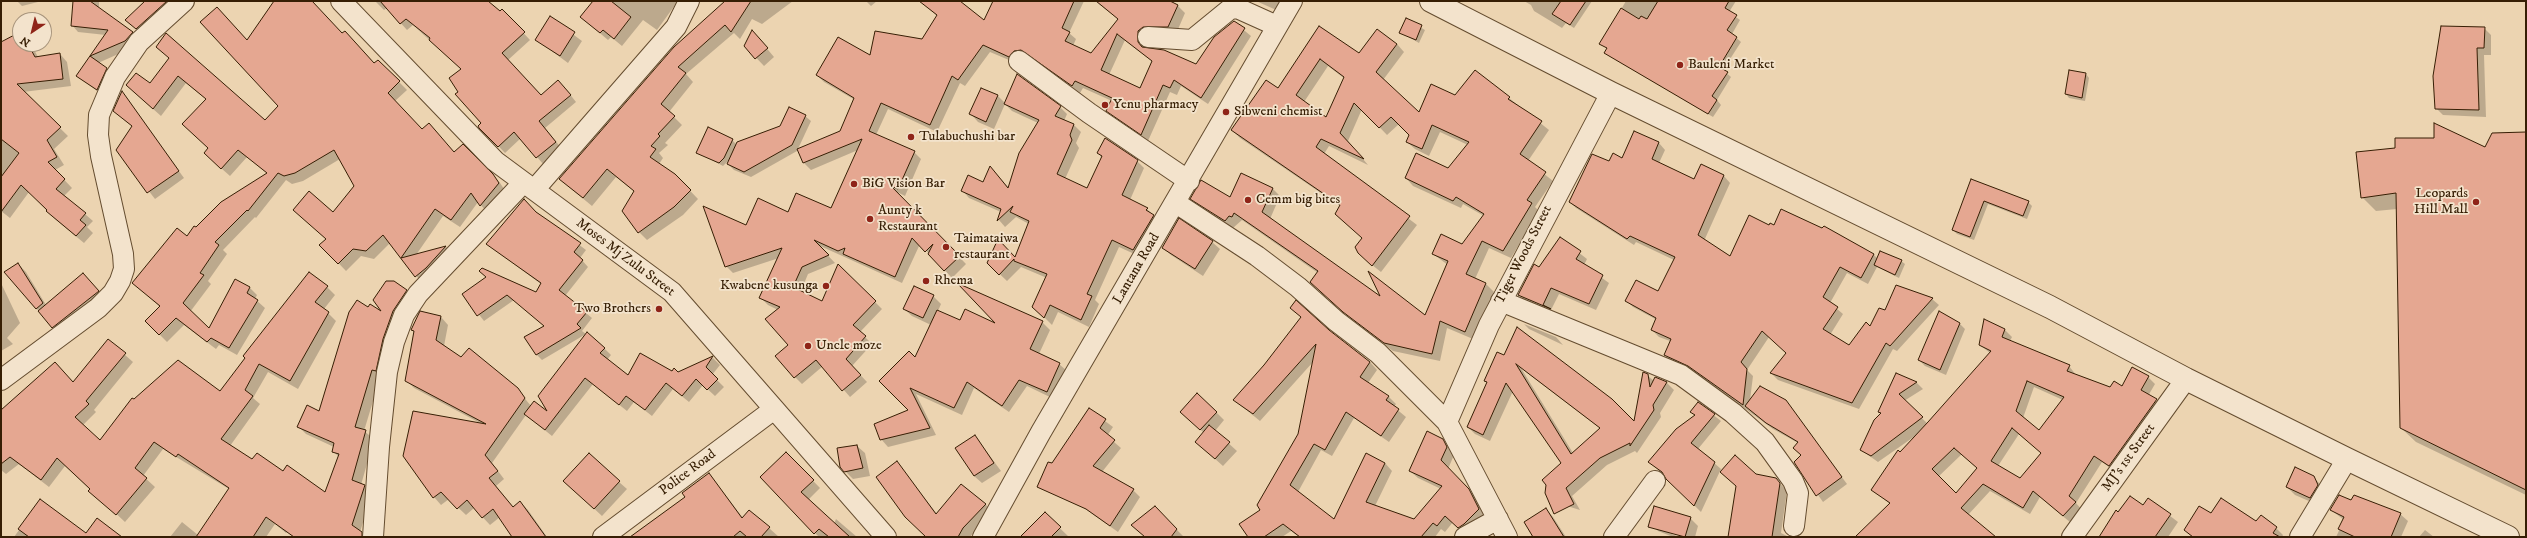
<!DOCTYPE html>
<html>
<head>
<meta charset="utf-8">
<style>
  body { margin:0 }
  #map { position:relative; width:2527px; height:538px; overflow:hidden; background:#ecd4b1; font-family:"IM FELL DW Pica",serif }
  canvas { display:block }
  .frame { position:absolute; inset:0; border:2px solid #361e04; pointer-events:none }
  .north { position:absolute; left:12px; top:12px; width:40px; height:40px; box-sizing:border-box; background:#f3e3cc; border:1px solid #a7947c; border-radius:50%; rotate:215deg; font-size:11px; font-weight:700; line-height:16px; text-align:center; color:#361e04 }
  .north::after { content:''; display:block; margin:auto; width:14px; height:18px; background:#8f2418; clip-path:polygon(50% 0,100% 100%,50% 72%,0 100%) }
</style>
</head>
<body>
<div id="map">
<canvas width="2527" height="538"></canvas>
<div class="frame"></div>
<div class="north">N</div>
</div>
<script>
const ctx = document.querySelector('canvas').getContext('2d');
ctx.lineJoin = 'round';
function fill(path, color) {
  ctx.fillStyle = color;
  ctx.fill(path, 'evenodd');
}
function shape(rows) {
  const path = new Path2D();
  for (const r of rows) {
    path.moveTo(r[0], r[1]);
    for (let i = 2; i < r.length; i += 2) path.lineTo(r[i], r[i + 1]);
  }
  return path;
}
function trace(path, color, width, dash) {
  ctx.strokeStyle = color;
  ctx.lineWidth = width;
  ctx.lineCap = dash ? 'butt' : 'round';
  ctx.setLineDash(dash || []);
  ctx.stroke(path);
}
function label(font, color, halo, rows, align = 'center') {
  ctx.font = font + ' "IM FELL DW Pica",serif';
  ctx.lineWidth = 3.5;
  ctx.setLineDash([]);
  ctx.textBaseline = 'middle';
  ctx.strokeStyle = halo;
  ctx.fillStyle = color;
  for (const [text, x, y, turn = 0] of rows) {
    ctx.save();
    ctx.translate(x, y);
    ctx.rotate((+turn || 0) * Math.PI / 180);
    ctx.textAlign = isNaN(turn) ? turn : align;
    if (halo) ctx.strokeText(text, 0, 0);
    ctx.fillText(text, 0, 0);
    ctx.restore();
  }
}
const shadow = shape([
  [17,1,42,1,22,6],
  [78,1,99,1,99,8,139,40,132,48,98,63,113,76,104,96,77,76,106,35,78,32,72,25],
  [146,1,167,1,175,8,144,36,134,27],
  [275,1,311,1,342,34,345,32,375,64,378,61,407,90,395,101,422,131,455,153,463,145,500,183,506,192,488,213,478,202,460,227,443,216,416,255,446,247,453,254,423,284,390,243,374,259,361,256,346,271,321,245,327,240,302,217,333,213,356,186,340,159,303,181,292,184,286,180,256,218,255,217,223,250,227,254,208,281,211,284,190,312,209,330,250,288,257,295,255,299,265,308,237,355,219,345,216,349,184,325,167,342,146,321,160,307,134,283,196,229,268,174,247,157,230,176,213,161,209,148,207,100,186,83,161,116,135,93,150,85,170,58,265,121,280,106,247,41],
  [375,1,486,1,500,12,502,10,530,40,508,60,541,96,565,88,576,102,545,128,562,149,543,164,521,138,505,153,480,127,482,123,459,92,462,70,413,25,407,30,387,8,384,10],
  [594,1,678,1,657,30,643,20,622,46,611,37,608,40,581,17],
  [727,1,793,1,762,24,752,19,740,39,734,33,686,74,693,82,669,112,682,125,665,143,668,145,659,153,663,158,659,164,675,175,698,199,683,215,647,240,639,232,635,192,616,177,592,206,569,187],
  [866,1,877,1,871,6],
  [920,1,959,1,985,22,994,1,1084,1,1069,33,1076,39,1073,46,1091,54,1118,19,1095,1,1167,1,1178,6,1185,13,1176,34,1143,44,1145,48,1197,65,1234,22,1251,36,1208,104,1181,86,1177,95,1170,92,1148,141,1108,111,1112,101,1083,88,1080,93,1029,56,1016,63,990,52,965,86,960,83,937,132,888,109,876,135,914,152,921,159,905,196,895,191,966,264,952,278,920,244,902,283,818,245,835,263,808,274,801,291,823,302,839,266,882,309,860,332,872,344,852,366,867,382,850,397,823,366,802,384,795,377,789,346,778,310,768,305,761,298,779,258,733,273,726,266,746,226,788,213,831,210,858,150,811,170,804,163,840,132,855,100,824,82,817,75,922,40,937,16],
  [1125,40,1153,62,1141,89,1109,75],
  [1256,1,1290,1,1283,13],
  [1524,1,1592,1,1574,28,1566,23,1562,28,1534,11,1531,5],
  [1626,1,1736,1,1729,12,1740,20,1732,34,1741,42,1723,70,1731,77,1717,100,1721,105,1713,117,1605,53,1607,49,1601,43],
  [551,18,582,41,568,63,537,40],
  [1406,19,1425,30,1419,43,1400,32],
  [1320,28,1359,54,1397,44,1404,52,1383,80,1419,114,1455,96,1509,98,1549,130,1528,161,1553,181,1535,207,1539,211,1511,258,1489,248,1475,279,1486,284,1494,292,1473,339,1447,328,1440,361,1393,351,1352,320,1319,290,1318,273,1242,220,1233,228,1192,198,1230,199,1273,189,1280,196,1270,219,1383,299,1425,316,1448,265,1433,254,1463,245,1484,216,1463,204,1461,208,1413,186,1406,178,1448,169,1468,145,1440,132,1429,156,1415,149,1407,142,1410,135,1399,124,1387,135,1362,109,1348,141,1368,165,1329,146,1324,154,1417,225,1381,272,1367,261,1363,239,1340,206,1240,138,1232,130,1278,90],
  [1328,66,1345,79,1327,118,1304,102],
  [2484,28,2491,35,2491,55,2484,55,2486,117,2443,115,2436,108],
  [20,33,20,44,31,44,38,57,60,54,67,62,71,86,23,92,68,136,54,149,64,165,55,170,72,188,64,196,93,221,87,227,93,233,84,243,55,219,29,192,10,218,1,211,1,43],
  [759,39,774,57,764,66,745,46],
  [2086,74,2089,78,2085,101,2069,98,2066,94],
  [982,89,998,96,1005,103,1060,107,1067,114,1064,121,1074,125,1081,132,1076,143,1079,148,1065,179,1087,189,1102,158,1098,153,1137,161,1144,168,1130,200,1147,209,1161,223,1141,257,1119,247,1095,300,1099,304,1089,327,1058,312,1052,325,1033,306,1047,278,1021,267,1007,281,988,263,1016,258,1029,224,1016,217,1005,227,999,220,1001,212,969,198,962,190,984,183,991,168,1009,188,1038,123,1012,111,1005,104,994,129,978,122,971,114],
  [122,93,184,178,155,199,117,150,133,127,114,111],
  [805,116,811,121,797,151,751,177,734,170,728,164,730,159,723,166,697,152,732,140,737,145],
  [1634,132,1659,143,1665,150,1659,163,1695,180,1701,166,1724,176,1730,183,1704,241,1730,258,1769,226,1873,254,1878,259,1901,261,1905,264,1899,278,1877,267,1868,284,1847,273,1830,303,1843,314,1830,335,1849,347,1886,312,1896,286,1932,299,1939,305,1897,351,1893,349,1859,409,1778,380,1771,373,1787,353,1769,337,1747,370,1753,376,1750,400,1787,404,1847,484,1823,502,1795,462,1802,455,1798,443,1773,429,1695,372,1671,362,1665,355,1670,341,1659,337,1652,330,1657,320,1633,307,1627,301,1658,292,1674,260,1636,242,1634,245,1576,208,1570,202,1609,162,1622,159],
  [2526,133,2526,495,2416,442,2401,428,2397,209,2376,211,2362,197],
  [1971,181,2028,202,2032,206,2027,219,1988,204,1974,240,1957,234,1953,230],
  [536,212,586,250,580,258,588,267,565,296,592,318,582,331,586,334,542,360,536,354,545,327,514,300,484,321,463,294,536,293,541,284,487,244],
  [1560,238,1587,259,1584,265,1609,283,1596,310,1559,294,1551,310,1554,314,1526,302,1519,295],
  [1212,242,1220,249,1203,276,1171,255,1163,248],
  [18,264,26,272,46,305,83,274,106,299,61,335,36,308],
  [1,283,20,323,7,338,13,344,1,351],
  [327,287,335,295,324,309,336,321,298,389,268,372,253,398,260,404,230,446,252,460,284,472,326,494,339,457,333,451,334,447,306,434,298,426,319,412,368,309,385,314,406,291,414,299,380,378,364,431,374,439,361,485,372,494,360,532,365,537,298,537,309,507,286,533,275,524,266,537,170,537,182,522,198,535,229,489,163,449,143,476,155,487,125,522,65,466,49,487,19,464,6,474,1,470,1,411,73,383,108,340,133,362,94,410,96,412,83,425,100,441,134,400,221,393],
  [933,296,941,304,938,311,960,321,999,326,1042,322,1050,330,1039,354,1059,364,1067,371,1054,399,1027,386,1009,412,974,388,962,415,916,394,936,435,888,447,881,439,909,410,880,381,916,359,931,325,912,316,904,309],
  [1291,308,1328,331,1370,362,1377,370,1368,383,1389,397,1396,404,1394,407,1406,417,1389,442,1354,418,1332,456,1321,450,1298,492,1335,521,1385,463,1392,471,1375,506,1415,520,1441,489,1418,478,1410,471,1442,439,1454,455,1448,469,1476,498,1486,517,1466,535,1453,522,1445,532,1441,529,1435,537,1299,537,1291,531,1282,537,1249,537,1299,434,1313,362,1260,421,1234,400,1265,366,1302,318],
  [421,312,441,317,448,325,444,346,461,359,517,389,531,406,550,415,539,396,604,348,611,355,607,360,628,376,678,373,713,358,720,365,712,375,724,387,715,396,703,385,689,402,673,389,652,416,634,402,627,411,593,384,552,436,526,415,492,463,504,479,496,486,513,507,520,502,528,510,547,537,510,537,512,535,500,517,490,525,474,508,466,515,449,499,441,505,434,497,480,423,414,388,406,380,415,333,412,330],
  [1985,321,2005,330,2012,337,2010,341,2069,366,2076,375,2110,388,2122,387,2148,377,2155,384,2148,396,2163,407,2116,472,2102,462,2076,503,2082,510,2071,523,2040,497,2030,514,1990,491,1968,515,1994,537,1873,537,1890,504,1872,489,1918,434,1878,462,1861,450,1882,415,1879,412,1897,374,1917,383,1923,389,1904,401,1928,424,1990,353,1980,345],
  [2034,387,2063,400,2039,432,2023,418],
  [2019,434,2042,454,2020,479,1998,466],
  [1962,454,1978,469,1956,494,1938,477],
  [1959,323,1965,329,1946,375,1925,366,1919,360],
  [1524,324,1556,337,1563,345,1529,329],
  [1498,353,1635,423,1647,375,1654,381,1655,378,1667,383,1674,390,1660,413,1661,417,1637,453,1635,451,1607,465,1572,496,1580,510,1554,502,1562,463,1513,391,1490,441,1475,434,1468,427,1488,383,1485,381],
  [1521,368,1601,429,1573,453],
  [1698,403,1721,421,1698,449,1721,469,1701,512,1650,462,1696,416],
  [1089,409,1113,427,1107,436,1121,448,1102,472,1133,490,1140,497,1118,532,1050,484],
  [1216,412,1224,420,1215,431,1237,451,1223,466,1204,449,1204,433,1189,419],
  [975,436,1001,471,982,483,974,476],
  [857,446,865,453,870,476,853,479,845,471],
  [786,453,820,488,808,500,834,524,836,519,857,537,819,537,761,478],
  [896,462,937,514,985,504,993,512,970,537,927,537],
  [709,474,743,518,750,511,779,537,633,537,686,497],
  [1755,475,1776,479,1787,491,1781,533,1789,537,1729,537],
  [2313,477,2321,485,2318,505,2295,495,2287,487],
  [619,482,627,489,602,516,572,488],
  [2148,499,2178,522,2168,537,2106,537,2119,513,2143,506],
  [40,501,86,534,121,537,14,537],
  [2352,502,2400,514,2408,521,2401,537,2336,537,2344,520,2331,510],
  [1155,508,1184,537,1145,537,1132,525],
  [1546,509,1553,517,1566,537,1534,537],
  [1045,514,1068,536,1066,537,1026,537],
  [2261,516,2276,528,2283,535,2282,537,2192,537,2185,530,2257,523],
  [1690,518,1698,526,1695,537,1685,537,1657,526,1657,528,1679,537,1673,537,1658,531,1650,523],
  [2425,530,2434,537,2419,537]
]);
const building = shape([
  [73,1,90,1,133,32,125,41,90,56,107,68,97,90,76,76,108,30,71,26,73,1],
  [145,1,167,1,136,29,125,20,145,1],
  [274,1,312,1,342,33,345,31,374,63,378,60,400,81,388,93,422,129,429,123,454,152,463,144,493,174,499,183,480,206,471,193,451,220,435,209,401,258,446,246,426,268,415,277,383,235,366,251,353,249,338,264,319,245,326,239,293,210,309,191,333,212,354,186,334,150,295,173,284,176,278,173,248,211,247,210,215,242,219,245,200,273,204,275,183,303,209,328,235,279,250,287,247,293,258,300,229,348,211,338,207,342,176,318,159,335,145,321,160,306,132,283,177,228,187,236,194,226,196,227,221,202,267,173,238,150,221,169,204,153,208,148,182,124,206,99,178,76,153,109,126,85,136,73,150,83,169,58,156,47,166,33,265,120,278,106,200,22,217,7,247,40,274,1],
  [380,1,488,1,500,11,502,9,525,32,502,53,541,95,558,80,571,95,539,121,556,142,536,158,514,132,498,147,479,128,478,126,481,123,455,94,458,92,449,78,461,69,429,40,430,38,406,19,400,24,380,1],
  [593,1,611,1,631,17,614,39,603,30,600,33,580,17,593,1],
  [725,1,751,1,731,32,725,25,678,67,686,73,661,104,675,116,658,134,660,136,651,146,656,149,650,157,675,174,691,190,674,207,638,233,622,211,634,191,607,169,583,198,559,179,674,47,725,1],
  [919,1,960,1,984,20,993,1,1074,1,1062,28,1070,32,1065,41,1091,53,1118,19,1096,1,1170,1,1178,5,1168,27,1143,27,1138,31,1138,42,1142,47,1164,50,1196,64,1214,37,1234,21,1245,28,1201,98,1174,80,1170,88,1163,85,1141,135,1106,111,1112,98,1075,81,1072,86,1021,50,1014,51,1009,57,983,45,958,80,952,76,930,125,881,103,869,131,915,151,898,189,891,186,960,256,944,271,928,254,933,244,925,252,912,238,895,277,843,254,845,248,838,251,814,240,829,255,802,267,793,287,822,301,838,264,876,301,853,325,866,336,846,359,861,375,842,391,816,360,794,378,775,356,788,345,765,319,780,307,759,298,782,248,725,267,703,206,746,225,758,198,788,212,796,193,831,208,862,139,803,163,797,149,840,131,854,98,816,75,838,37,870,55,875,31,922,39,937,15,919,1],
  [1117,34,1152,61,1140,88,1101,70,1117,34],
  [1561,1,1586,1,1570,25,1552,14,1561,1],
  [1658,1,1729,1,1725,8,1737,15,1727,30,1737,37,1719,67,1728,72,1712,96,1717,100,1708,114,1604,53,1607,48,1599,44,1621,8,1639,19,1641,16,1647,19,1658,1],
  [550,16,575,32,560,56,535,40,550,16],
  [1406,18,1422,25,1416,40,1399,33,1406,18],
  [1319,26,1359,53,1377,29,1397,44,1376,72,1419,112,1431,84,1455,95,1475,70,1510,97,1508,99,1542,121,1520,154,1546,172,1527,200,1532,203,1503,251,1482,241,1466,274,1486,283,1465,332,1440,321,1432,354,1384,343,1343,312,1310,282,1318,271,1234,213,1232,217,1229,216,1225,221,1190,199,1201,180,1230,197,1241,173,1273,188,1262,212,1380,296,1368,271,1425,315,1448,261,1432,254,1441,234,1462,244,1484,214,1456,197,1453,201,1405,178,1416,153,1448,168,1469,142,1432,125,1422,149,1406,142,1409,135,1391,117,1379,128,1354,103,1340,133,1364,159,1321,139,1316,147,1410,216,1372,266,1358,253,1355,247,1362,238,1335,214,1340,205,1231,130,1266,80,1278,88,1319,26],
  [1320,59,1344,77,1326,117,1296,95,1320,59],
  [2441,26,2485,27,2484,48,2477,48,2479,110,2435,109,2433,76,2441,26],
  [752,30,768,48,755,59,744,46,752,30],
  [20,32,20,44,28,44,35,57,60,53,63,79,17,84,61,127,47,140,57,157,48,162,65,179,56,189,86,213,80,220,86,225,76,236,46,211,47,210,21,185,1,212,1,177,19,153,1,139,1,42,20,32],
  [2069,70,2086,73,2082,98,2065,94,2069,70],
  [1017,74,1061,106,1055,116,1074,124,1070,135,1072,140,1057,174,1087,188,1102,156,1097,153,1105,138,1138,160,1122,195,1148,208,1146,210,1154,215,1133,250,1112,240,1087,294,1092,296,1081,320,1050,305,1044,318,1032,307,1047,274,1014,261,1014,259,999,275,987,263,998,239,1015,257,1029,221,1010,212,1013,206,997,221,1001,209,961,191,968,175,983,182,990,166,1008,188,1019,153,1039,120,1004,104,1017,74],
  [981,88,998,95,986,122,969,114,981,88],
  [122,91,179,171,147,193,116,150,132,126,113,111,122,91],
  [789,107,806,115,792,145,744,172,727,164,737,142,780,126,789,107],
  [2434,123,2485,147,2492,133,2526,132,2526,490,2400,428,2396,193,2361,198,2356,152,2395,148,2395,138,2434,138,2434,123],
  [708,127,733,139,724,158,719,163,696,153,708,127],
  [1634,131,1659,142,1652,159,1694,179,1701,164,1724,175,1698,235,1730,256,1749,215,1769,225,1770,223,1774,225,1781,209,1822,228,1824,226,1874,254,1861,278,1840,267,1823,297,1838,307,1823,329,1849,345,1866,322,1870,326,1879,308,1885,310,1896,285,1933,298,1890,346,1886,343,1852,403,1770,373,1786,353,1762,331,1741,362,1747,369,1743,405,1688,366,1664,355,1671,339,1651,330,1656,318,1625,301,1636,280,1658,291,1675,257,1630,236,1627,239,1569,202,1592,154,1609,161,1613,153,1622,158,1634,131],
  [1971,179,2029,201,2023,216,1984,201,1970,237,1952,230,1971,179],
  [524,199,536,212,581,243,574,252,583,260,559,290,587,312,577,324,581,328,536,355,524,337,544,326,507,295,477,316,462,294,486,277,479,271,482,268,536,292,541,283,486,244,524,199],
  [1179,218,1213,241,1195,269,1162,248,1179,218],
  [1560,237,1581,251,1576,259,1603,275,1589,304,1551,288,1543,305,1551,309,1518,295,1534,264,1539,267,1560,237],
  [1880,251,1902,260,1895,275,1874,265,1880,251],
  [18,263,43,303,36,309,4,272,18,263],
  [309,272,328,286,315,302,329,312,290,381,259,364,245,390,253,396,221,439,252,459,257,453,283,471,287,465,325,492,339,454,332,452,334,443,297,427,307,405,319,411,349,312,357,300,368,307,370,304,381,311,373,300,386,281,394,281,407,290,393,311,383,339,376,371,372,370,355,427,366,430,352,480,365,485,352,525,362,532,362,537,294,537,266,517,253,537,196,537,229,488,178,454,176,457,154,442,135,468,147,478,116,515,88,491,90,489,57,458,41,480,10,457,1,464,1,410,55,362,73,382,108,339,126,353,86,401,89,404,75,417,100,440,132,398,134,399,178,360,220,391,245,358,243,356,309,272],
  [83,273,99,291,52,328,38,311,83,273],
  [957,283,1043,321,1030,349,1060,363,1047,392,1019,380,1002,406,967,382,954,408,910,388,930,428,880,440,874,424,908,410,879,381,909,351,915,357,937,310,960,320,965,309,995,323,957,283],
  [914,286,934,295,923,318,903,309,914,286],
  [1296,300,1329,330,1370,362,1360,377,1389,396,1386,400,1399,409,1381,436,1346,412,1325,450,1314,444,1290,485,1334,519,1366,453,1385,463,1366,502,1414,519,1442,486,1409,471,1427,431,1443,439,1447,447,1441,460,1469,489,1479,509,1464,524,1458,528,1445,516,1437,526,1433,523,1421,537,1300,537,1283,524,1264,537,1248,537,1239,524,1260,510,1257,505,1298,434,1316,344,1253,414,1233,400,1264,365,1301,317,1290,308,1296,300],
  [420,311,441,316,436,340,461,357,469,348,518,388,525,398,485,455,498,471,489,478,513,507,520,501,546,537,512,537,493,509,482,518,467,500,457,509,441,492,433,498,403,456,413,411,486,424,405,381,414,331,411,330,420,311],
  [1939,311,1960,323,1940,370,1918,360,1939,311],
  [1984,319,2005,329,2002,337,2070,365,2067,371,2110,387,2114,381,2122,386,2132,367,2149,376,2141,390,2157,399,2109,466,2094,456,2069,496,2076,502,2063,516,2033,491,2023,508,1983,484,1961,508,1996,537,1855,537,1890,503,1871,490,1898,450,1900,452,1928,422,1991,351,1979,345,1984,319],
  [2027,381,2064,397,2039,430,2016,411,2027,381],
  [2012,428,2041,453,2020,478,1991,461,2012,428],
  [1954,448,1977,468,1956,493,1932,469,1954,448],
  [1517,327,1612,399,1634,421,1643,372,1648,374,1650,387,1655,377,1667,382,1653,405,1654,410,1630,446,1630,443,1600,458,1566,488,1574,504,1554,514,1545,493,1546,485,1542,480,1561,463,1506,383,1483,435,1467,427,1487,382,1484,381,1497,352,1504,355,1517,327],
  [1516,364,1600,428,1571,454,1516,364],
  [587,332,605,348,600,353,628,375,640,353,672,371,674,368,678,372,713,356,706,367,718,379,707,390,696,379,682,396,666,383,645,410,626,396,619,405,585,378,545,430,524,414,534,401,547,411,538,396,587,332],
  [1896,373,1917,382,1899,394,1923,417,1871,456,1860,450,1874,420,1881,413,1878,412,1896,373],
  [1760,386,1786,400,1842,477,1816,496,1794,462,1801,455,1793,448,1798,442,1766,423,1745,406,1760,386],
  [1197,393,1217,412,1200,430,1180,412,1197,393],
  [1698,402,1715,414,1691,443,1715,462,1694,506,1666,479,1662,472,1648,462,1676,429,1695,415,1690,412,1698,402],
  [1089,408,1106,419,1100,428,1115,440,1093,466,1134,489,1110,526,1086,509,1037,487,1048,462,1052,463,1089,408],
  [1209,425,1230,442,1215,459,1195,442,1209,425],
  [975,435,994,463,974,476,955,448,975,435],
  [857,445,863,468,844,472,840,467,837,448,857,445],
  [786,452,814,480,801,492,850,537,829,537,819,529,814,534,760,477,786,452],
  [589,453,620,481,594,509,563,481,589,453],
  [1735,455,1756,474,1776,478,1780,483,1772,537,1728,537,1736,486,1720,472,1735,455],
  [897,461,936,514,961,484,986,504,963,528,958,537,926,537,905,517,876,477,897,461],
  [2295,467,2314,476,2318,485,2310,498,2286,487,2295,467],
  [709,473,742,518,749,510,770,527,761,537,747,537,740,531,733,537,630,537,685,497,682,493,709,473],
  [2339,495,2351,500,2354,495,2401,513,2391,537,2355,537,2338,529,2344,517,2330,510,2339,495],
  [2130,496,2143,505,2148,498,2171,514,2155,537,2099,537,2116,510,2118,512,2130,496],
  [2221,498,2256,521,2261,515,2277,527,2273,533,2280,537,2193,537,2184,530,2199,506,2211,513,2221,498],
  [40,499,86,533,97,518,122,537,29,537,18,529,40,499],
  [1155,506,1177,529,1171,537,1145,537,1131,525,1155,506],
  [1654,506,1691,517,1685,537,1648,527,1654,506],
  [1546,508,1564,537,1533,537,1524,522,1546,508],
  [1045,512,1061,527,1051,537,1020,537,1045,512]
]);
const minor = shape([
  [341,1,495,161,672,292,886,537],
  [1148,37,1192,40,1230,9,1237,8,1277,26],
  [1019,61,1089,113,1189,181],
  [534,190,676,27,689,1],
  [1176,203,1257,256,1298,287,1336,321,1378,353,1447,422,1507,537],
  [1501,301,1681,375,1733,413,1765,442,1793,481,1798,493,1794,526],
  [1,380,98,308,113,293,120,281,124,269,123,254,101,156,98,135,99,115,115,77,139,42,184,1],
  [1447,422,1489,325,1611,93],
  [373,537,379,447,387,372,394,342,404,315,418,294,523,183],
  [603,537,773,410],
  [983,537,1041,432,1292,1],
  [1465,537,1498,519],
  [1614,537,1655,481],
  [2072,537,2186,379],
  [2300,537,2347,459]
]);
const tertiary = shape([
  [1431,1,1611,93,2050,307,2186,379,2347,459,2508,537]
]);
const markers = [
  [1680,65,4,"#8f2418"],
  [1105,105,4,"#8f2418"],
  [1226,112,4,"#8f2418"],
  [911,137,4,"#8f2418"],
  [854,184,4,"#8f2418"],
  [1248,200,4,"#8f2418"],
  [2476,202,4,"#8f2418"],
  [870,219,4,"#8f2418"],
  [946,247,4,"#8f2418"],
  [926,281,4,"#8f2418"],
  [826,286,4,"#8f2418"],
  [659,309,4,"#8f2418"],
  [808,346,4,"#8f2418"]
];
const poiNames = [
  ["Bauleni Market",1688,65],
  ["Yenu pharmacy",1113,105],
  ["Sibweni chemist",1234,112],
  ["Tulabuchushi bar",919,137],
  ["BiG Vision Bar",862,184],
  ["Leopards",2468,194,"right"],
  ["Hill Mall",2468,210,"right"],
  ["Cemm big bites",1256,200],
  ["Aunty k",878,211],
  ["Restaurant",878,227],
  ["Taimataiwa",954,239],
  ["restaurant",954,255],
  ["Rhema",934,281],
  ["Kwabene kusunga",818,286,"right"],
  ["Two Brothers",651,309,"right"],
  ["Uncle moze",816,346]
];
const streetNames = [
  ["Tiger Woods Street",1524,255,-63],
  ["Moses Mj Zulu Street",625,258,37],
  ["Lantana Road",1137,269,-60],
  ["MJ’s 1st Street",2129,458,-54],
  ["Police Road",688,473,-37]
];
fill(shadow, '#0003');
fill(building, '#e5a791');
trace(building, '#361e04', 1);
trace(minor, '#644c2f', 22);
trace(tertiary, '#644c2f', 24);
trace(minor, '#f3e3cc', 20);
trace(tertiary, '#f3e3cc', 22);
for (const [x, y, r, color] of markers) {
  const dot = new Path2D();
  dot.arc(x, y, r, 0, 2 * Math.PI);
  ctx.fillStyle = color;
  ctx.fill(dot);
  trace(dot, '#f3e3cc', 1.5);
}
label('14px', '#361e04', '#f3e3cc', poiNames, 'left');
label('14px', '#361e04', '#f3e3cc', streetNames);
</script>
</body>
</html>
